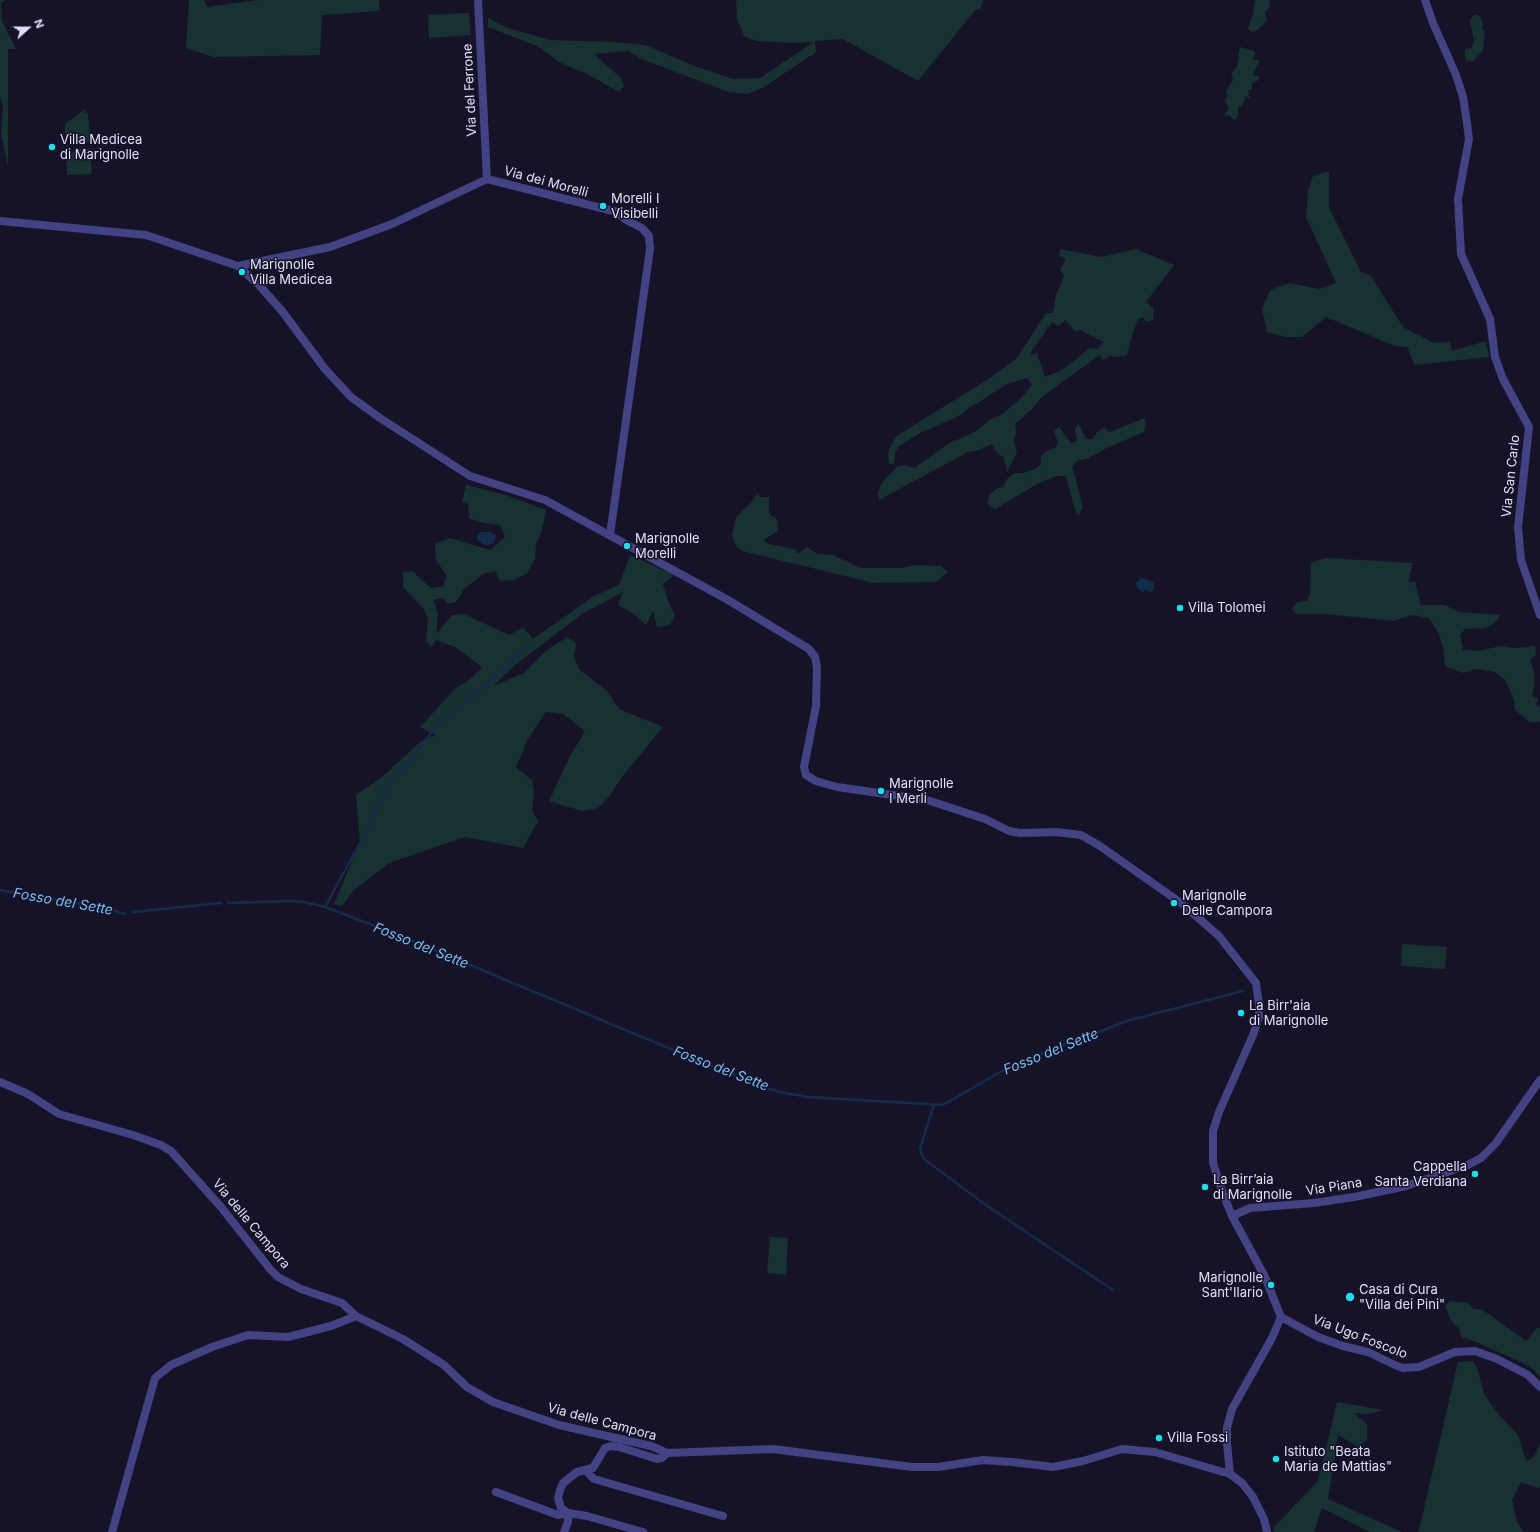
<!DOCTYPE html>
<html>
<head>
<meta charset="utf-8">
<style>
  body { margin:0 }
  #map { position:relative; width:1540px; height:1532px; overflow:hidden; background:#161329; font-family:Inter,sans-serif }
  canvas { display:block }
  .north { position:absolute; left:8px; top:8px; width:40px; height:40px; -webkit-text-stroke:3px #161329; paint-order:stroke; rotate:69deg; font-size:11px; font-weight:700; line-height:16px; text-align:center; color:#e0defc }
  .north::after { content:''; display:block; margin:auto; width:14px; height:18px; background:#e0defc; clip-path:polygon(50% 0,100% 100%,50% 72%,0 100%) }
</style>
</head>
<body>
<div id="map">
<canvas width="1540" height="1532"></canvas>
<div class="north">N</div>
</div>
<script>
const ctx = document.querySelector('canvas').getContext('2d');
ctx.lineJoin = 'round';
function fill(path, color) {
  ctx.fillStyle = color;
  ctx.fill(path, 'evenodd');
}
function shape(rows) {
  const path = new Path2D();
  for (const r of rows) {
    path.moveTo(r[0], r[1]);
    for (let i = 2; i < r.length; i += 2) path.lineTo(r[i], r[i + 1]);
  }
  return path;
}
function trace(path, color, width, dash) {
  ctx.strokeStyle = color;
  ctx.lineWidth = width;
  ctx.lineCap = dash ? 'butt' : 'round';
  ctx.setLineDash(dash || []);
  ctx.stroke(path);
}
function label(font, color, halo, rows, align = 'center') {
  ctx.font = font + ' Inter,sans-serif';
  ctx.lineWidth = 3;
  ctx.setLineDash([]);
  ctx.textBaseline = 'middle';
  ctx.strokeStyle = halo;
  ctx.fillStyle = color;
  for (const [text, x, y, turn = 0] of rows) {
    ctx.save();
    ctx.translate(x, y);
    ctx.rotate((+turn || 0) * Math.PI / 180);
    ctx.textAlign = isNaN(turn) ? turn : align;
    if (halo) ctx.strokeText(text, 0, 0);
    ctx.fillText(text, 0, 0);
    ctx.restore();
  }
}
const green = shape([
  [0,0,6,0,1,3,2,21,16,49,8,49,8,166,1,134,3,106,0,98],
  [189,0,204,0,207,7,258,0,379,0,380,11,322,15,320,55,214,57,186,48],
  [736,0,983,0,980,10,976,9,918,81,843,39,815,41,816,52,764,87,748,94,728,92,642,59,628,51,594,54,621,78,624,86,619,92,587,74,561,63,537,46,488,27,488,18,508,28,550,40,614,42,645,45,695,66,733,79,760,78,814,42,793,43,756,41,744,36,737,19],
  [1255,0,1269,0,1270,7,1265,12,1267,20,1258,30,1252,32,1248,29,1253,14],
  [469,13,471,35,429,38,428,15],
  [1475,15,1479,15,1483,24,1481,28,1485,31,1483,51,1472,62,1465,60,1465,49,1471,48,1474,41,1470,19],
  [1240,47,1254,51,1255,55,1252,60,1259,60,1259,63,1252,75,1259,76,1259,80,1252,83,1252,89,1248,90,1250,99,1246,97,1242,106,1239,105,1238,107,1238,116,1236,119,1232,119,1230,115,1225,116,1225,112,1229,109,1225,100,1228,96,1226,92,1233,79,1231,74,1237,67],
  [85,109,85,113,88,113,90,142,75,143,73,140,65,138,65,124],
  [90,148,92,174,67,175,66,155,72,153,75,149],
  [1329,171,1329,207,1361,272,1371,276,1403,327,1434,343,1450,342,1452,351,1486,341,1489,357,1415,365,1407,347,1395,346,1326,317,1302,337,1285,337,1267,332,1262,309,1270,290,1290,283,1319,289,1336,283,1306,217,1308,191,1313,176],
  [1060,249,1101,257,1136,249,1174,265,1146,302,1154,309,1153,320,1146,322,1143,317,1138,319,1132,335,1127,355,1117,357,1110,356,1103,360,1100,355,1043,396,1032,409,1015,424,1016,432,1014,443,1017,452,1007,472,1004,458,996,452,992,444,979,450,968,452,879,500,878,492,883,481,897,467,904,465,914,468,948,444,976,431,989,420,1004,413,1023,396,1032,384,1027,378,1005,385,978,403,969,407,961,415,920,433,899,446,895,453,894,464,889,464,888,452,895,437,990,378,1017,358,1046,313,1053,313,1056,295,1064,276,1060,269,1066,259,1059,256],
  [1065,320,1075,331,1080,330,1104,342,1097,349,1089,348,1064,369,1045,377,1037,353,1029,355,1052,322,1059,326],
  [1145,418,1146,424,1144,432,1109,447,1086,459,1079,460,1072,466,1083,507,1078,516,1072,500,1069,486,1065,476,1056,476,1039,483,995,509,987,504,990,494,996,489,1003,487,1006,480,1014,473,1024,473,1037,468,1041,464,1041,457,1045,452,1055,448,1058,443,1054,431,1059,427,1071,443,1077,441,1075,429,1078,423,1086,439,1093,439,1097,432,1104,428,1110,432],
  [466,485,506,495,546,510,542,531,536,544,535,559,527,574,513,580,500,581,495,571,483,574,464,589,456,602,447,604,443,598,433,600,438,613,436,634,452,615,464,614,509,635,523,628,533,639,594,596,619,585,630,555,674,575,663,584,668,601,675,615,670,625,657,627,653,611,646,625,635,615,618,605,623,592,582,614,515,665,493,686,524,673,546,651,567,637,576,642,574,656,579,669,608,692,619,709,663,727,622,777,608,798,598,808,582,811,549,801,569,758,585,731,563,714,546,712,528,739,516,767,532,780,534,792,532,811,538,821,523,848,465,837,389,863,353,891,342,906,334,904,360,842,356,795,382,777,419,743,435,735,420,727,455,689,473,677,482,667,455,647,436,640,432,647,426,641,428,620,424,609,403,587,403,572,412,571,431,588,443,586,447,576,436,560,435,544,450,538,490,550,505,537,500,525,483,523,469,518,468,504,462,502],
  [757,494,760,497,769,497,769,514,777,519,778,531,763,540,768,544,795,549,798,554,807,547,817,554,833,555,860,568,900,568,917,565,941,566,948,572,936,582,874,583,742,551,736,546,732,535,736,517,751,503],
  [1327,558,1413,563,1408,582,1415,582,1421,605,1445,605,1459,612,1500,615,1496,622,1486,628,1465,629,1460,635,1463,650,1479,651,1500,646,1515,648,1535,646,1536,655,1530,660,1534,672,1534,686,1532,696,1538,699,1536,705,1540,707,1540,722,1530,722,1515,710,1514,700,1506,681,1495,672,1476,669,1463,673,1445,666,1443,647,1439,634,1429,618,1412,615,1393,621,1325,614,1296,614,1292,609,1297,602,1307,601,1310,594,1311,563,1318,560],
  [1402,944,1447,947,1445,969,1401,966],
  [770,1237,788,1238,786,1275,767,1273],
  [1450,1301,1468,1303,1474,1309,1483,1310,1526,1341,1537,1328,1540,1328,1540,1377,1533,1369,1521,1362,1476,1342,1462,1337,1459,1329,1451,1321,1445,1306],
  [1473,1361,1477,1368,1484,1394,1499,1415,1518,1435,1526,1461,1534,1457,1540,1444,1540,1485,1539,1488,1521,1482,1512,1500,1517,1522,1524,1532,1417,1532,1419,1530,1458,1362],
  [1337,1402,1384,1410,1367,1414,1354,1413,1367,1424,1367,1440,1358,1447,1338,1435,1328,1499,1402,1532,1370,1532,1322,1508,1314,1532,1274,1532,1273,1528,1318,1481]
]);
const water = shape([
  [481,532,490,532,496,535,493,544,485,545,477,540,477,535],
  [1140,578,1147,579,1154,583,1154,589,1151,592,1146,590,1143,592,1137,588,1136,582,1139,581]
]);
const stream = shape([
  [0,890,106,908,125,914],
  [228,903,290,901,304,902,325,907,391,932,757,1085,780,1092,808,1097,943,1105,1014,1064,1130,1020,1243,991],
  [325,907,367,830,387,785,412,758,431,733,442,722,528,647],
  [133,912,221,903],
  [934,1104,920,1149,924,1159,983,1203,1113,1290]
]);
const minor = shape([
  [478,0,487,179],
  [1425,0,1433,23,1456,75,1463,97,1467,123,1469,139,1458,199,1461,254,1490,319,1495,357,1503,379,1529,427,1518,527,1521,560,1540,615],
  [0,221,146,235,238,266,259,285,282,311,325,369,351,397,380,418,470,476,545,500,728,600,809,649,815,657,817,667,816,706,804,767,806,775,816,781,837,787,927,800,985,819,1009,831,1020,833,1056,832,1081,835,1100,846,1181,903,1219,936,1256,983,1259,1005,1259,1017,1253,1035,1219,1112,1213,1131,1213,1163,1222,1191,1232,1216,1265,1277,1281,1317,1272,1338,1232,1409,1227,1428,1227,1443,1230,1474],
  [238,266,330,247,392,224,487,179,617,212,626,220,642,228,649,236,650,249,610,535],
  [0,1082,28,1094,59,1114,133,1135,161,1145,171,1151,221,1207,270,1269,278,1277,301,1289,342,1303,356,1316,403,1339,444,1365,467,1387,493,1402,559,1425,651,1446,667,1453,773,1449,912,1467,938,1467,983,1460,1012,1462,1053,1467,1083,1461,1122,1449,1155,1452,1230,1474,1242,1483,1253,1497,1264,1519,1267,1532],
  [1232,1216,1250,1208,1314,1203,1354,1197,1406,1186,1468,1165,1481,1158,1496,1143,1540,1080],
  [1281,1317,1318,1337,1343,1346,1368,1352,1397,1366,1403,1368,1419,1367,1455,1352,1475,1351,1497,1359,1528,1375,1540,1387],
  [586,1471,594,1479,723,1516],
  [496,1492,558,1515,568,1513,587,1516,643,1532],
  [112,1532,155,1378,171,1365,212,1347,248,1335,288,1337,331,1326,356,1316],
  [564,1532,568,1522,568,1513,561,1508,558,1498,560,1490,563,1483,577,1472,593,1468,605,1448,611,1446,619,1447,657,1459,662,1458,667,1453]
]);
const markers = [
  [52,147,4,"#1ddee9"],
  [603,206,4,"#1ddee9"],
  [242,272,4,"#1ddee9"],
  [627,546,4,"#1ddee9"],
  [1180,608,4,"#1ddee9"],
  [881,791,4,"#1ddee9"],
  [1174,903,4,"#1ddee9"],
  [1241,1013,4,"#1ddee9"],
  [1475,1174,4,"#1ddee9"],
  [1205,1187,4,"#1ddee9"],
  [1271,1285,4,"#1ddee9"],
  [1350,1297,5,"#1ddee9"],
  [1159,1438,4,"#1ddee9"],
  [1276,1459,4,"#1ddee9"]
];
const streetNames = [
  ["Via del Ferrone",470,90,-93],
  ["Via dei Morelli",546,182,15],
  ["Via San Carlo",1511,476,-84],
  ["Via Piana",1334,1187,-9],
  ["Via delle Campora",251,1224,50],
  ["Via Ugo Foscolo",1360,1337,21],
  ["Via delle Campora",602,1422,15]
];
const poiNames = [
  ["Villa Medicea",60,140],
  ["di Marignolle",60,155],
  ["Morelli I",611,199],
  ["Visibelli",611,214],
  ["Marignolle",250,265],
  ["Villa Medicea",250,280],
  ["Marignolle",635,539],
  ["Morelli",635,554],
  ["Villa Tolomei",1188,608],
  ["Marignolle",889,784],
  ["I Merli",889,799],
  ["Marignolle",1182,896],
  ["Delle Campora",1182,911],
  ["La Birr'aia",1249,1006],
  ["di Marignolle",1249,1021],
  ["Cappella",1467,1167,"right"],
  ["Santa Verdiana",1467,1182,"right"],
  ["La Birr’aia",1213,1180],
  ["di Marignolle",1213,1195],
  ["Marignolle",1263,1278,"right"],
  ["Sant'Ilario",1263,1293,"right"],
  ["Casa di Cura",1359,1290],
  ["\"Villa dei Pini\"",1359,1305],
  ["Villa Fossi",1167,1438],
  ["Istituto \"Beata",1284,1452],
  ["Maria de Mattias\"",1284,1467]
];
const waterNames = [
  ["Fosso del Sette",63,902,10],
  ["Fosso del Sette",421,946,22],
  ["Fosso del Sette",1051,1052,-22],
  ["Fosso del Sette",721,1069,21]
];
fill(green, '#173230');
fill(water, '#142c4c');
trace(stream, '#142c4c', 2.5);
trace(minor, '#434383', 8);
for (const [x, y, r, color] of markers) {
  const dot = new Path2D();
  dot.arc(x, y, r, 0, 2 * Math.PI);
  ctx.fillStyle = color;
  ctx.fill(dot);
  trace(dot, '#161329', 1.5);
}
label('13px', '#e0defc', '#161329', streetNames);
label('13px', '#e0defc', '#161329', poiNames, 'left');
label('italic 14px', '#76bef2', '#161329', waterNames);
</script>
</body>
</html>
